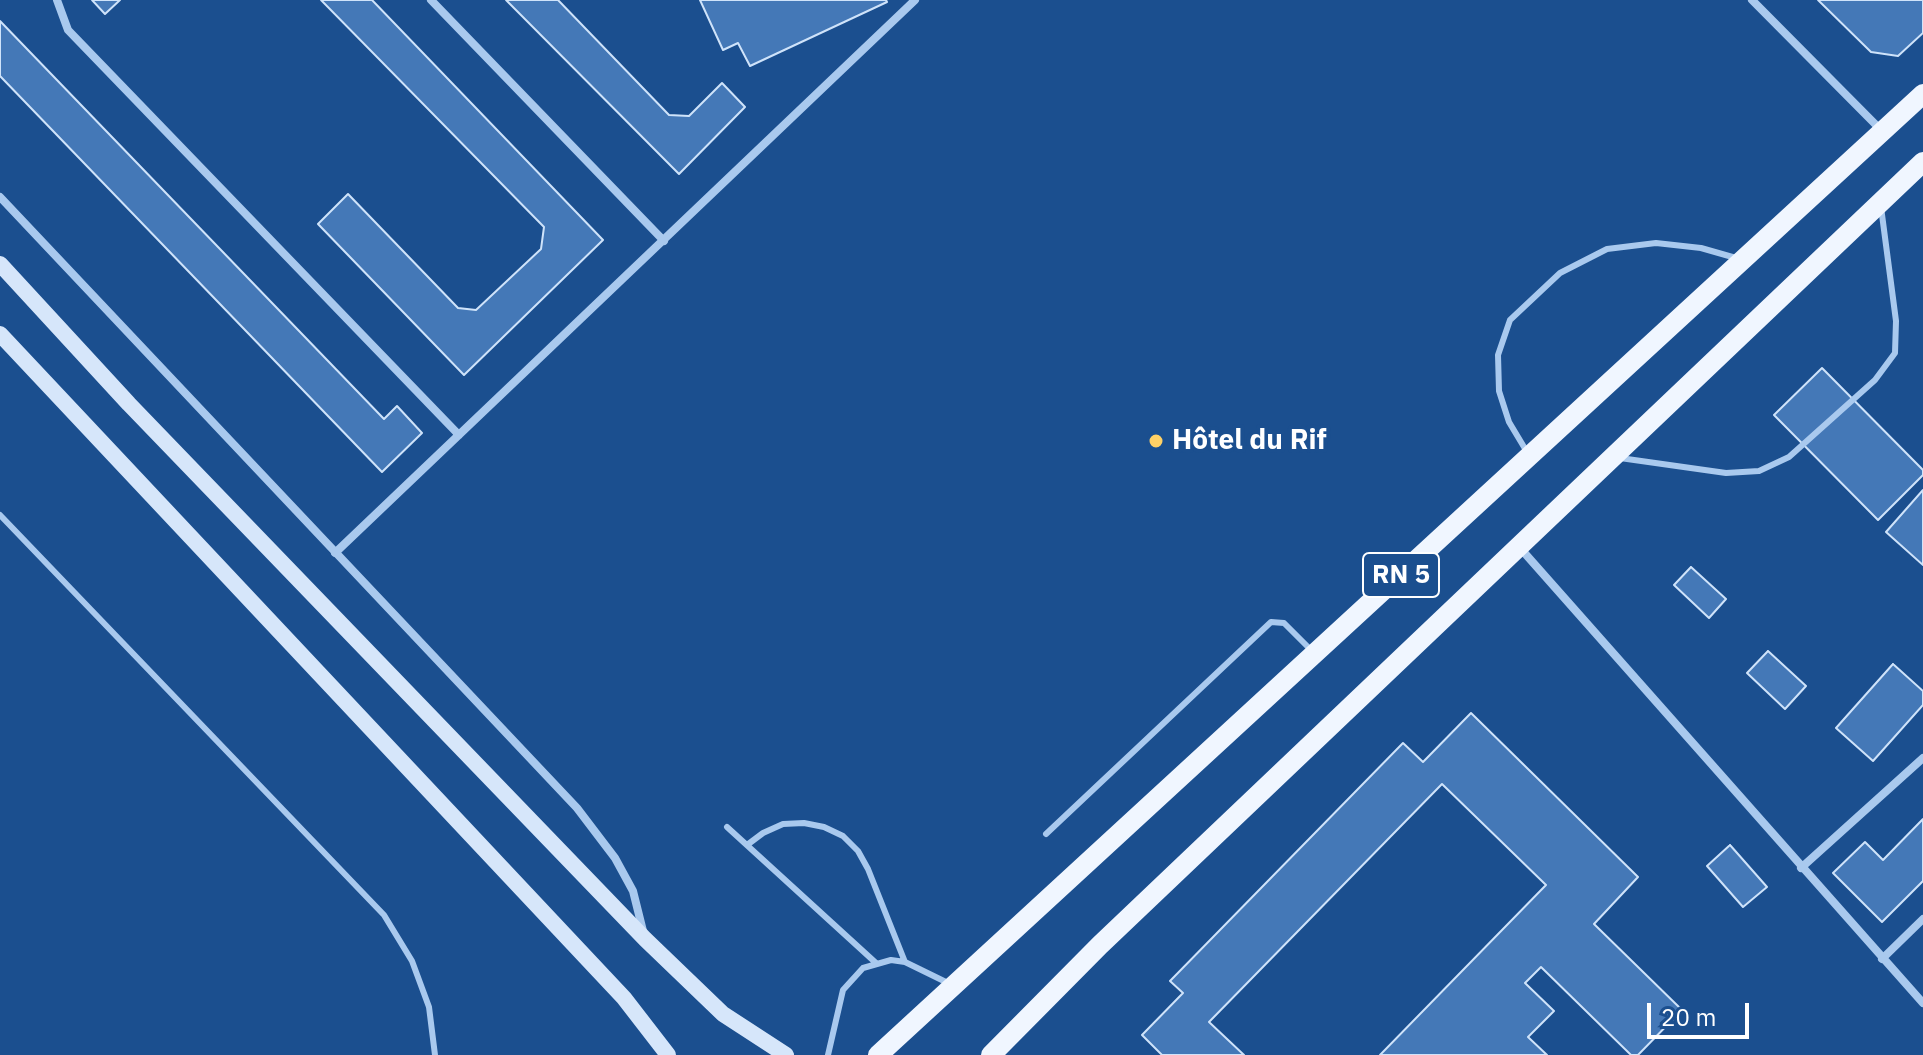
<!DOCTYPE html>
<html>
<head>
<meta charset="utf-8">
<style>
  body { margin:0 }
  #map { position:relative; width:1923px; height:1055px; overflow:hidden; background:#1b4f8f; font-family:"IBM Plex Sans",sans-serif }
  canvas { display:block }
  .scale { position:absolute; left:1647px; top:1003px; width:102px; height:36px; box-sizing:border-box; border:4px solid #fff; border-top:0; padding-left:10px; font-size:24px; line-height:28px; white-space:nowrap; color:#fff; -webkit-text-stroke:6px #1b4f8f; paint-order:stroke }
</style>
</head>
<body>
<div id="map">
<canvas width="1923" height="1055"></canvas>
<div class="scale">20 m</div>
</div>
<script>
const ctx = document.querySelector('canvas').getContext('2d');
ctx.lineJoin = 'round';
function fill(path, color) {
  ctx.fillStyle = color;
  ctx.fill(path, 'evenodd');
}
function shape(rows) {
  const path = new Path2D();
  for (const r of rows) {
    path.moveTo(r[0], r[1]);
    for (let i = 2; i < r.length; i += 2) path.lineTo(r[i], r[i + 1]);
  }
  return path;
}
function trace(path, color, width, dash) {
  ctx.strokeStyle = color;
  ctx.lineWidth = width;
  ctx.lineCap = dash ? 'butt' : 'round';
  ctx.setLineDash(dash || []);
  ctx.stroke(path);
}
function label(font, color, halo, rows, align = 'center') {
  ctx.font = font + ' "IBM Plex Sans",sans-serif';
  ctx.lineWidth = 8;
  ctx.setLineDash([]);
  ctx.textBaseline = 'middle';
  ctx.strokeStyle = halo;
  ctx.fillStyle = color;
  for (const [text, x, y, turn = 0] of rows) {
    ctx.save();
    ctx.translate(x, y);
    ctx.rotate((+turn || 0) * Math.PI / 180);
    ctx.textAlign = isNaN(turn) ? turn : align;
    if (halo) ctx.strokeText(text, 0, 0);
    ctx.fillText(text, 0, 0);
    ctx.restore();
  }
}
const building = shape([
  [92,0,120,0,105,14,92,0],
  [321,0,372,0,603,240,464,375,318,224,348,194,458,308,476,310,541,249,544,227,321,0],
  [506,0,558,0,669,115,689,116,722,83,745,107,679,174,506,0],
  [700,0,886,0,887,2,750,66,738,43,723,50,700,0],
  [1818,0,1923,0,1923,33,1898,56,1871,52,1818,0],
  [0,21,384,419,397,406,422,433,382,472,0,76,0,21],
  [1822,368,1923,470,1923,475,1878,520,1774,415,1822,368],
  [1923,490,1923,565,1886,532,1923,490],
  [1691,567,1726,599,1709,618,1674,585,1691,567],
  [1768,651,1806,686,1785,709,1747,673,1768,651],
  [1893,664,1923,691,1923,705,1873,761,1836,728,1893,664],
  [1471,713,1638,877,1594,924,1682,1010,1638,1055,1631,1055,1541,967,1525,983,1554,1011,1528,1037,1547,1055,1380,1055,1546,885,1442,784,1209,1022,1244,1055,1162,1055,1142,1035,1183,993,1170,981,1403,743,1423,762,1471,713],
  [1923,819,1923,881,1882,922,1833,873,1865,842,1883,860,1923,819],
  [1730,845,1767,887,1743,907,1707,866,1730,845]
]);
const service = shape([
  [1527,452,1509,422,1499,391,1498,355,1510,320,1560,273,1607,249,1656,243,1701,248,1736,258],
  [1620,458,1726,473,1759,471,1789,457,1875,380,1895,353,1896,321,1881,207],
  [0,515,384,915,412,961,429,1007,435,1055],
  [727,827,876,963],
  [1046,834,1271,622,1284,623,1313,652],
  [747,845,763,833,783,824,804,823,824,827,843,836,858,851,868,869,905,962],
  [828,1055,843,990,863,968,891,960,905,962,948,983]
]);
const minor = shape([
  [57,0,68,30,459,435],
  [431,0,664,241],
  [1752,0,1882,131],
  [0,197,577,808,615,858,633,891,643,931],
  [1521,549,1923,1003],
  [335,553,915,0],
  [1801,868,1923,758],
  [1882,959,1923,919]
]);
const secondary = shape([
  [0,264,129,404,645,939,723,1014,786,1055],
  [0,334,624,998,668,1055]
]);
const primary = shape([
  [878,1055,1923,94],
  [991,1055,1100,945,1923,162]
]);
const markers = [
  [1156,441,8,"#ffd166"]
];
const shields = [
  [1401,575,76]
];
const shieldNames = [
  ["RN 5",1401,575]
];
const poiNames = [
  ["Hôtel du Rif",1172,441]
];
fill(building, '#4478b7');
trace(building, '#cfe3fa', 2);
trace(service, '#a9c9ee', 6);
trace(minor, '#a9c9ee', 8);
trace(secondary, '#d6e6fa', 16);
trace(primary, '#f0f6ff', 20);
for (const [x, y, r, color] of markers) {
  const dot = new Path2D();
  dot.arc(x, y, r, 0, 2 * Math.PI);
  ctx.fillStyle = color;
  ctx.fill(dot);
  trace(dot, '#1b4f8f', 3);
}
for (const [x, y, w] of shields) {
  const box = new Path2D();
  box.roundRect(x - w / 2, y - 22, w, 44, 6);
  ctx.fillStyle = '#1b4f8f';
  ctx.fill(box);
  trace(box, '#fff', 2);
}
label('bold 26px', '#fff', null, shieldNames);
label('bold 28px', '#fff', '#1b4f8f', poiNames, 'left');
</script>
</body>
</html>
